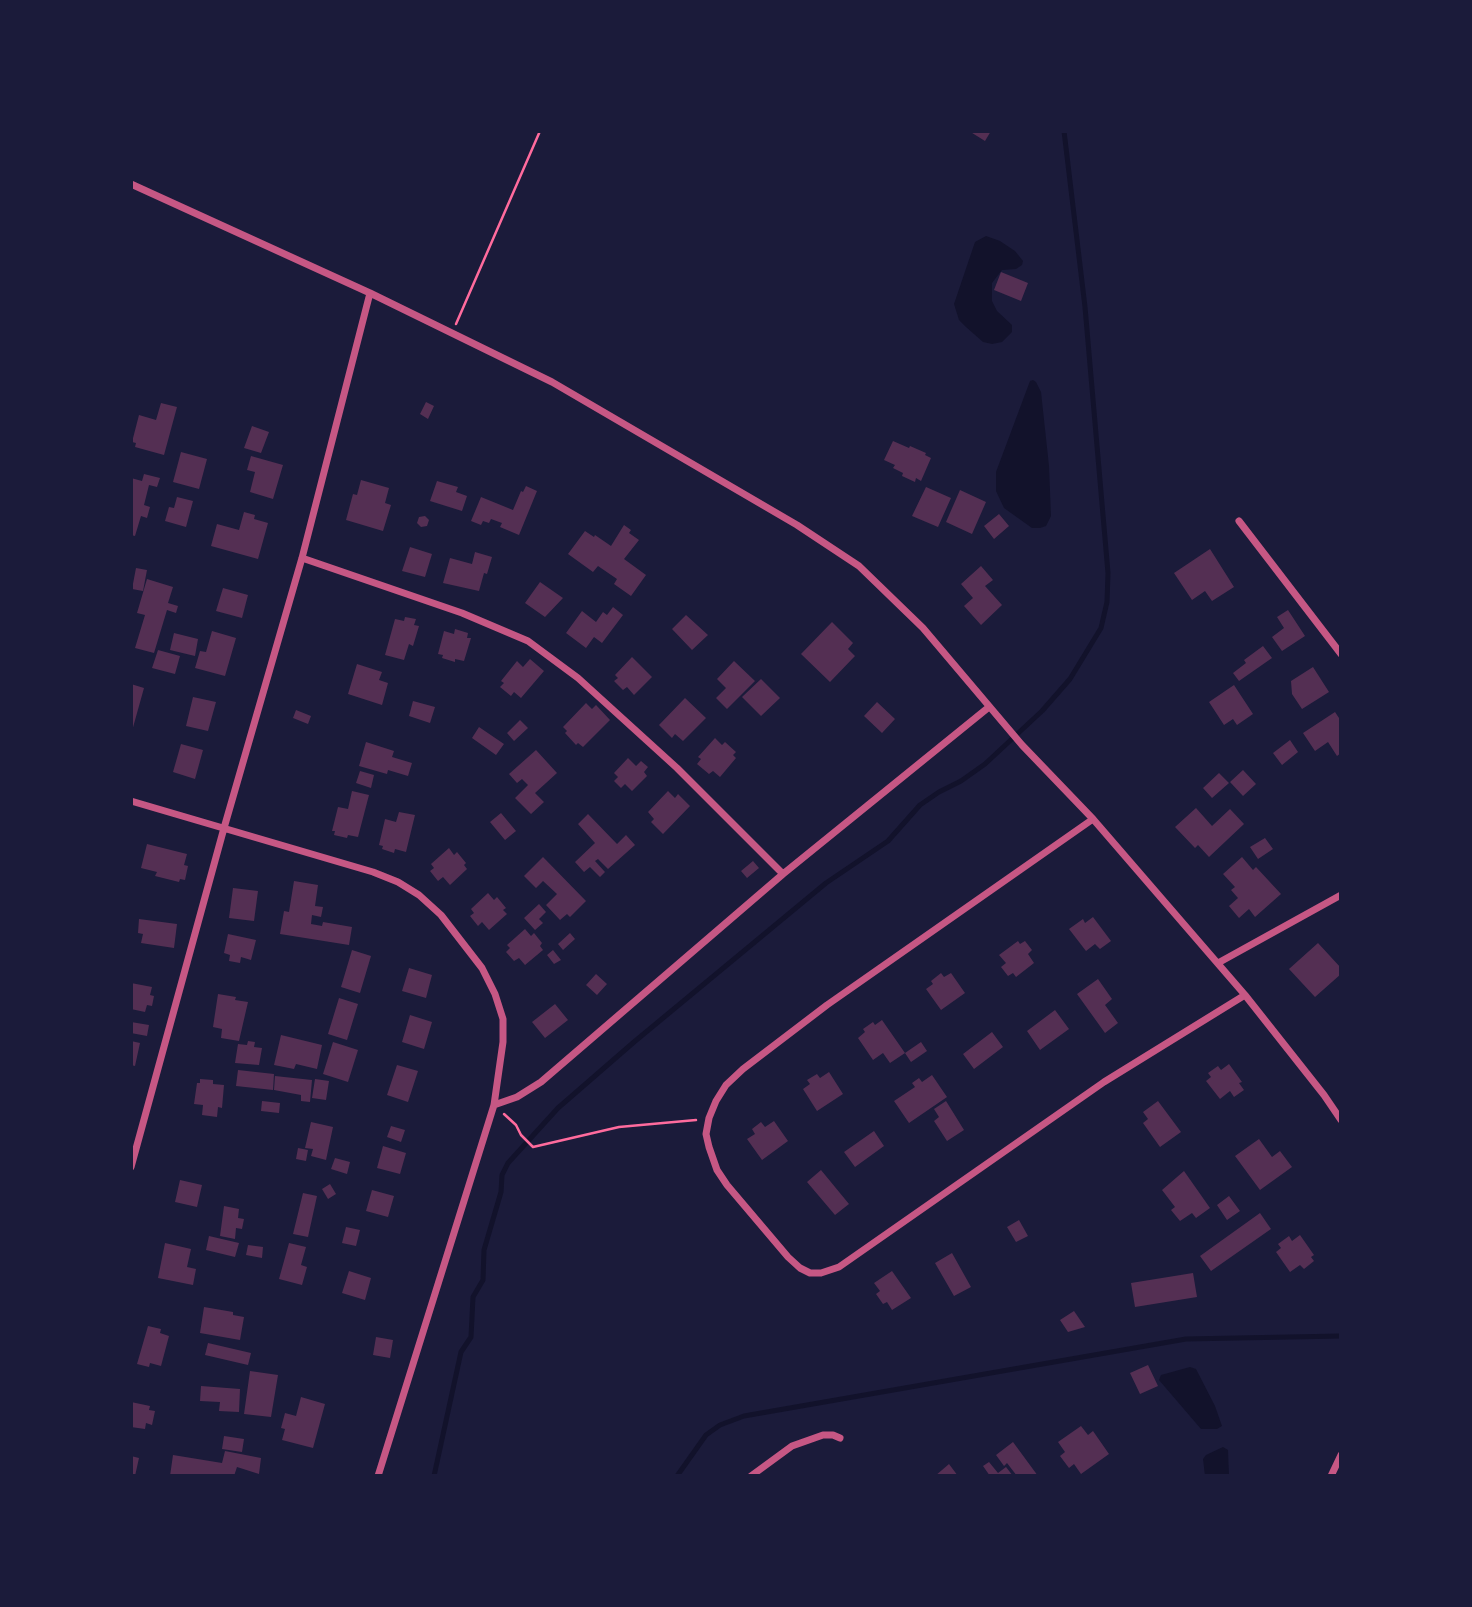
<!DOCTYPE html>
<html>
<head>
<meta charset="utf-8">
<style>
  body { margin:0 }
  #map { position:relative; width:1472px; height:1607px; overflow:hidden; background:#1b1b3a; font-family:"Playfair Display",serif }
  canvas { display:block }
  .frame { position:absolute; inset:0; border:133px solid #1b1b3a; pointer-events:none }
</style>
</head>
<body>
<div id="map">
<canvas width="1472" height="1607"></canvas>
<div class="frame"></div>
</div>
<script>
const ctx = document.querySelector('canvas').getContext('2d');
ctx.lineJoin = 'round';
function fill(path, color) {
  ctx.fillStyle = color;
  ctx.fill(path, 'evenodd');
}
function shape(rows) {
  const path = new Path2D();
  for (const r of rows) {
    path.moveTo(r[0], r[1]);
    for (let i = 2; i < r.length; i += 2) path.lineTo(r[i], r[i + 1]);
  }
  return path;
}
function trace(path, color, width, dash) {
  ctx.strokeStyle = color;
  ctx.lineWidth = width;
  ctx.lineCap = dash ? 'butt' : 'round';
  ctx.setLineDash(dash || []);
  ctx.stroke(path);
}
const water = shape([
  [986,236,1000,241,1015,251,1023,261,1022,265,1016,269,1002,270,992,283,992,301,997,311,1012,325,1012,332,1002,342,992,344,983,342,966,327,959,320,954,304,975,242],
  [1033,380,1036,382,1041,392,1049,466,1051,516,1046,526,1040,528,1032,528,1004,508,996,491,996,472,1030,381],
  [1190,1367,1196,1369,1215,1406,1222,1426,1217,1429,1201,1429,1159,1380,1161,1375],
  [1223,1447,1228,1450,1229,1476,1205,1476,1203,1459,1206,1455]
]);
const stream = shape([
  [434,1476,461,1352,471,1337,473,1297,483,1280,484,1250,501,1192,502,1175,508,1163,558,1108,634,1042,826,883,888,841,920,805,939,792,961,781,985,764,1042,711,1070,679,1101,628,1107,602,1108,573,1085,307,1064,131],
  [677,1476,706,1435,720,1425,744,1416,1186,1339,1341,1336]
]);
const building = shape([
  [969,131,991,131,985,141],
  [1001,272,1028,283,1021,301,994,290],
  [426,402,434,406,428,419,420,414],
  [161,403,177,407,164,455,135,447,136,443,132,442,139,415,156,420],
  [252,426,269,432,261,453,244,448],
  [893,441,909,448,910,446,926,453,925,455,931,458,921,481,916,478,915,482,902,476,903,473,893,468,895,465,884,460],
  [181,452,207,459,199,489,173,482],
  [251,456,283,465,273,499,250,492,255,472,247,470],
  [144,474,160,478,157,487,149,485,144,505,150,507,147,518,141,516,135,536,131,535,131,478,142,481],
  [361,480,389,488,385,503,391,505,383,531,346,520,353,494,357,495],
  [437,481,458,487,456,492,467,496,462,511,430,501],
  [526,486,537,491,519,535,500,527,502,523,491,519,489,523,483,521,481,525,471,521,481,497,513,510,521,491,523,492],
  [926,487,951,498,938,527,912,516],
  [960,490,986,502,972,534,946,522],
  [177,497,193,501,186,527,165,521,169,507,174,508],
  [244,512,255,515,254,519,268,523,258,559,211,546,217,524,239,530],
  [999,514,1009,526,994,539,984,526],
  [425,516,429,520,427,526,421,527,417,523,419,517],
  [624,525,631,530,629,533,639,540,624,559,646,575,631,596,614,584,617,579,598,566,593,572,568,554,585,531,594,537,595,535,611,546],
  [410,547,432,554,425,577,402,571],
  [1210,549,1234,587,1212,601,1205,591,1192,600,1174,573],
  [475,552,492,557,487,574,484,573,479,591,443,583,450,558,472,564],
  [981,566,993,580,985,586,1002,605,981,625,964,606,973,598,961,584],
  [136,568,147,570,143,591,132,589],
  [147,579,173,587,168,603,178,606,176,613,167,610,154,653,135,648,145,615,137,613],
  [540,582,563,598,545,617,525,603],
  [223,588,248,595,242,618,216,611],
  [613,607,623,615,602,643,594,637,586,648,566,633,582,611,596,622,603,612,607,615],
  [1288,610,1305,636,1282,651,1272,637,1284,628,1277,617],
  [686,615,708,635,692,650,672,629],
  [405,617,416,619,414,625,419,626,413,646,409,644,404,660,385,655,395,619,404,621],
  [832,622,853,643,848,649,855,656,830,682,801,654],
  [455,629,468,633,467,638,471,638,464,661,455,659,455,662,442,658,443,655,438,654,444,631,454,634],
  [212,631,236,638,225,676,195,668,200,651,206,652],
  [174,633,198,639,195,656,170,650],
  [1263,646,1272,658,1239,681,1233,673,1246,663,1244,660],
  [158,650,180,656,175,674,152,668],
  [632,657,652,677,634,695,627,687,623,690,614,681,618,678,615,675],
  [530,659,544,671,521,698,514,692,511,696,500,687,504,683,501,681,517,661,523,667],
  [734,661,755,681,727,709,716,698,726,688,717,679],
  [357,664,382,672,379,680,388,683,382,705,348,694],
  [1313,667,1329,692,1302,709,1292,694,1291,681],
  [761,679,780,698,761,716,742,697],
  [131,684,144,688,132,731,131,731],
  [1234,685,1253,714,1237,725,1233,719,1224,725,1209,702],
  [193,697,216,702,208,731,186,726],
  [685,698,706,718,683,741,675,734,672,738,659,725],
  [413,701,435,707,430,723,409,716],
  [877,702,895,719,882,733,864,716],
  [586,703,592,709,596,705,610,720,583,747,578,743,576,745,565,733,567,731,563,727],
  [296,710,311,716,308,724,293,718],
  [1335,712,1341,721,1341,753,1337,756,1328,742,1315,751,1303,733],
  [520,720,528,728,514,741,507,733],
  [479,727,504,744,496,755,472,738],
  [715,738,722,745,725,742,736,752,733,755,736,758,720,777,713,771,709,774,697,764,701,759,698,757],
  [1290,740,1298,752,1282,765,1273,753],
  [366,742,394,751,392,757,412,763,408,776,388,770,387,774,359,766],
  [181,744,203,750,195,779,173,772],
  [536,750,557,773,535,793,544,802,531,814,515,798,528,785,522,779,517,783,509,774],
  [628,758,636,766,641,761,648,767,644,772,647,776,632,791,625,784,621,788,614,781,618,777,614,773],
  [1243,770,1256,784,1243,796,1230,782],
  [360,771,374,775,371,788,356,783],
  [1219,773,1229,783,1212,798,1203,788],
  [352,791,369,795,358,837,348,835,347,838,334,835,335,831,332,831,338,807,348,809],
  [668,791,675,798,678,794,690,806,663,834,651,822,654,819,648,812],
  [1196,808,1212,826,1230,809,1244,824,1209,857,1198,845,1195,848,1175,827],
  [399,812,415,815,406,852,395,849,394,853,382,849,383,846,379,845,385,819,396,822],
  [501,813,516,831,505,840,490,822],
  [588,814,617,844,626,835,635,845,608,869,598,859,595,861,605,872,600,877,590,867,584,872,575,862,595,843,578,824],
  [1265,838,1273,849,1258,859,1250,847],
  [147,844,187,854,184,865,188,866,185,880,180,879,179,882,155,876,157,872,141,868],
  [449,848,454,855,457,852,466,863,464,865,467,869,450,885,443,877,438,881,430,871,434,868,431,864],
  [543,857,586,901,570,917,567,914,560,920,546,905,557,894,543,881,536,888,524,876],
  [1242,857,1253,870,1256,867,1281,894,1255,917,1249,909,1239,918,1229,906,1238,898,1231,890,1235,887,1223,874],
  [753,861,759,868,747,878,741,871],
  [294,881,318,885,315,906,323,907,321,917,312,915,311,924,322,926,323,922,352,927,349,945,280,934,284,911,289,912],
  [233,888,258,891,254,921,229,918],
  [488,893,494,900,497,897,506,908,503,910,507,914,489,930,482,922,478,926,470,916,474,913,471,909],
  [539,904,546,912,539,919,543,923,535,930,524,918],
  [1093,917,1111,941,1100,949,1095,944,1086,951,1069,929,1083,919,1085,923],
  [139,919,177,924,174,948,141,943,143,934,138,933],
  [525,929,531,936,534,933,542,943,540,946,543,950,525,965,519,958,514,961,506,952,510,948,507,945],
  [570,933,575,939,563,950,558,944],
  [228,934,256,940,251,960,241,957,240,963,229,961,230,955,224,953],
  [1018,941,1020,944,1025,941,1032,950,1028,954,1034,963,1016,977,1013,973,1008,976,1001,967,1006,963,999,955],
  [1318,943,1341,968,1341,974,1315,997,1289,969],
  [352,950,371,956,360,993,341,987],
  [553,950,561,960,554,964,547,955],
  [409,968,432,975,426,998,402,991],
  [941,973,944,977,951,973,965,993,941,1010,926,989,933,984,931,981],
  [596,974,607,984,597,995,586,985],
  [1098,979,1112,999,1105,1005,1118,1023,1105,1033,1077,994],
  [131,983,152,987,150,995,154,996,152,1006,147,1005,145,1012,131,1009],
  [218,994,236,997,235,1000,248,1002,239,1041,221,1038,222,1029,213,1027],
  [339,998,358,1004,347,1040,328,1034],
  [555,1004,568,1020,545,1038,532,1022],
  [1055,1010,1069,1029,1040,1050,1027,1031],
  [410,1015,432,1022,424,1049,402,1042],
  [882,1020,905,1053,890,1063,883,1053,873,1060,858,1038,865,1032,863,1029,873,1022,875,1025],
  [131,1022,149,1025,147,1036,131,1033],
  [992,1032,1003,1047,974,1069,963,1054],
  [281,1035,322,1045,317,1069,296,1064,294,1069,274,1065],
  [131,1041,140,1043,135,1066,131,1065],
  [248,1041,255,1042,254,1047,262,1048,259,1065,235,1063,238,1044,247,1045],
  [333,1042,358,1050,348,1082,323,1074],
  [921,1042,927,1051,911,1062,905,1053],
  [1229,1064,1242,1082,1239,1083,1244,1090,1234,1097,1230,1091,1220,1099,1206,1081,1211,1077,1208,1073,1218,1066,1221,1070],
  [397,1065,418,1071,408,1102,387,1095],
  [238,1070,274,1074,273,1090,236,1086],
  [829,1072,843,1094,817,1111,803,1089,810,1084,807,1080,817,1074,820,1078],
  [932,1075,947,1097,909,1123,894,1101,915,1087,912,1083,919,1078,922,1082],
  [275,1076,312,1080,310,1102,301,1101,301,1095,274,1090],
  [200,1079,213,1080,213,1084,224,1085,222,1108,218,1107,217,1117,202,1115,203,1105,194,1104,197,1083,200,1083],
  [315,1079,329,1081,326,1100,312,1098],
  [262,1101,280,1103,279,1113,261,1111],
  [946,1101,964,1130,947,1141,934,1121,939,1117,934,1109],
  [1158,1101,1181,1132,1160,1147,1143,1123,1148,1119,1143,1112],
  [774,1121,788,1141,762,1160,747,1139,755,1134,752,1129,761,1122,765,1127],
  [311,1122,333,1127,326,1160,311,1156,313,1149,305,1148],
  [391,1126,405,1130,401,1142,387,1137],
  [874,1131,884,1146,855,1167,844,1152],
  [1259,1139,1272,1157,1280,1151,1292,1167,1260,1190,1235,1156],
  [383,1146,406,1153,400,1174,377,1168],
  [298,1148,308,1150,306,1161,296,1159],
  [335,1158,350,1162,347,1174,331,1169],
  [821,1170,849,1204,835,1215,807,1182],
  [1184,1171,1210,1208,1196,1218,1192,1213,1180,1221,1171,1210,1175,1207,1162,1190],
  [180,1180,202,1185,197,1207,175,1202],
  [330,1184,336,1194,328,1199,322,1189],
  [372,1190,394,1196,388,1217,366,1211],
  [303,1193,317,1196,308,1237,293,1234],
  [1229,1196,1240,1211,1227,1220,1217,1205],
  [224,1206,239,1209,238,1218,244,1219,242,1229,236,1228,235,1239,220,1236],
  [1260,1213,1271,1229,1211,1271,1200,1256],
  [1019,1220,1028,1236,1016,1242,1007,1227],
  [346,1227,360,1230,356,1246,342,1243],
  [1300,1235,1314,1255,1311,1257,1314,1261,1304,1269,1300,1265,1290,1272,1276,1252,1281,1248,1278,1244,1289,1236,1292,1241],
  [209,1236,239,1243,235,1257,206,1250],
  [165,1243,191,1249,187,1267,196,1269,193,1285,158,1278],
  [289,1243,306,1247,301,1265,307,1267,302,1285,279,1279],
  [248,1245,263,1247,262,1258,246,1255],
  [952,1253,971,1287,954,1296,935,1263],
  [349,1271,371,1278,365,1300,342,1293],
  [892,1271,911,1298,892,1310,887,1302,883,1304,876,1294,880,1291,874,1283],
  [1193,1273,1197,1297,1135,1307,1131,1283],
  [204,1307,233,1312,233,1315,244,1317,240,1340,200,1333],
  [1074,1311,1085,1327,1068,1332,1060,1320],
  [148,1326,161,1329,160,1333,169,1336,161,1366,150,1363,149,1367,137,1364],
  [376,1337,393,1340,390,1358,373,1355],
  [208,1343,251,1353,248,1365,205,1355],
  [1148,1365,1158,1386,1140,1394,1130,1373],
  [250,1371,278,1375,271,1417,244,1414],
  [201,1386,240,1389,239,1412,219,1411,220,1402,200,1401],
  [301,1397,325,1404,313,1448,282,1440,285,1429,281,1428,285,1413,296,1416],
  [131,1402,150,1406,149,1410,155,1411,152,1425,146,1423,145,1429,131,1427],
  [1081,1426,1088,1435,1093,1431,1109,1454,1081,1474,1074,1464,1069,1468,1060,1456,1065,1452,1058,1442],
  [224,1436,244,1439,242,1452,222,1449],
  [1013,1442,1038,1476,1017,1476,1007,1463,1004,1466,996,1455],
  [225,1451,261,1458,259,1474,237,1467,234,1476,170,1476,173,1455,222,1463],
  [131,1456,139,1458,135,1476,131,1476],
  [989,1462,998,1473,1006,1467,1013,1476,990,1476,983,1466],
  [949,1464,958,1476,935,1476]
]);
const path = shape([
  [456,324,540,131],
  [504,1114,516,1125,521,1135,533,1147,619,1127,696,1120]
]);
const minor = shape([
  [131,184,370,293,552,382,797,525,859,566,923,628,1022,745,1093,819,1245,995,1324,1095,1341,1120],
  [1239,521,1341,654],
  [302,558,462,613,528,641,578,678,677,768,783,874],
  [131,801,373,872,398,882,419,895,441,915,482,968,495,994,503,1019,503,1042,494,1105,378,1476],
  [1093,819,827,1005,743,1069,726,1085,716,1101,709,1118,706,1134,709,1147,717,1170,727,1185,788,1257,800,1268,810,1273,821,1273,839,1267,1104,1082,1245,995],
  [1218,963,1341,895],
  [494,1105,517,1097,541,1082,783,874,989,707],
  [131,1167,224,828,302,558,370,293],
  [751,1476,792,1446,823,1435,833,1435,840,1438],
  [1331,1476,1341,1455]
]);
fill(water, '#12122b');
trace(stream, '#12122b', 5);
fill(building, '#542f53');
trace(path, '#ff6b9d', 2.5);
trace(minor, '#c65784', 7);
</script>
</body>
</html>
